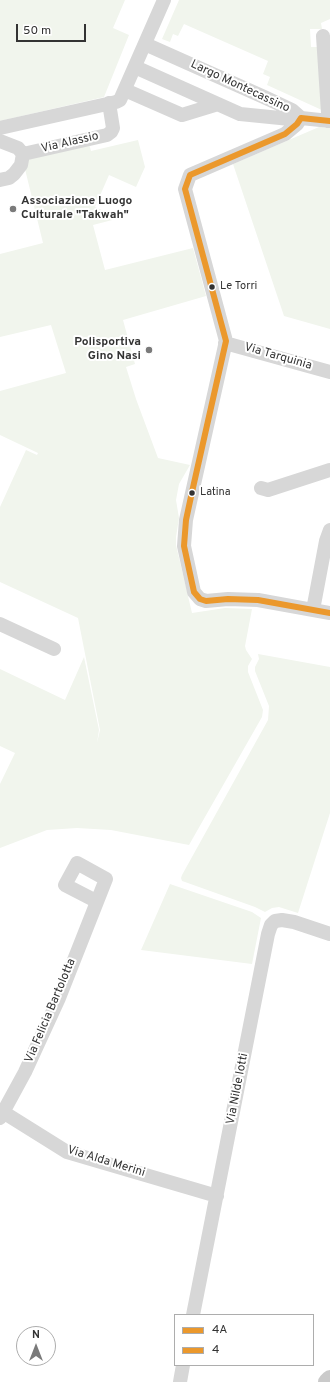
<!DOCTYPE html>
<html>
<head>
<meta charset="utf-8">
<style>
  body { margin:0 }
  #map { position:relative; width:330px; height:1382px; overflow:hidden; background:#fff; font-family:Overpass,sans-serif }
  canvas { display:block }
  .legend { position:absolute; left:174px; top:1314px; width:140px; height:52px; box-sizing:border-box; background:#fff; border:1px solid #adadad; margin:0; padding:5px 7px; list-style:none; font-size:12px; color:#333 }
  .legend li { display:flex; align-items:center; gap:8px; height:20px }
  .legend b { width:20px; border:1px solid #adadad }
  .north { position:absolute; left:16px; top:1326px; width:40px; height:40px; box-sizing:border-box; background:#fff; border:1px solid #adadad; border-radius:50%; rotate:0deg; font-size:11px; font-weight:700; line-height:16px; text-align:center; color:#333 }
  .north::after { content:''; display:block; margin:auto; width:14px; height:18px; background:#7a7a7a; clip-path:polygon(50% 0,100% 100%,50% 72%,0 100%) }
  .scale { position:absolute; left:16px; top:24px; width:70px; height:18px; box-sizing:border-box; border:2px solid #333; border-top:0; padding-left:5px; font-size:12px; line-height:14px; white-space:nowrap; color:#333; -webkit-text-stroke:3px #fff; paint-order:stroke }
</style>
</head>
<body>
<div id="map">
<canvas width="330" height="1382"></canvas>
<ul class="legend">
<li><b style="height:5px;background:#eb982c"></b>4A</li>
<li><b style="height:5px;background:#eb982c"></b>4</li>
</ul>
<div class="north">N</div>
<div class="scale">50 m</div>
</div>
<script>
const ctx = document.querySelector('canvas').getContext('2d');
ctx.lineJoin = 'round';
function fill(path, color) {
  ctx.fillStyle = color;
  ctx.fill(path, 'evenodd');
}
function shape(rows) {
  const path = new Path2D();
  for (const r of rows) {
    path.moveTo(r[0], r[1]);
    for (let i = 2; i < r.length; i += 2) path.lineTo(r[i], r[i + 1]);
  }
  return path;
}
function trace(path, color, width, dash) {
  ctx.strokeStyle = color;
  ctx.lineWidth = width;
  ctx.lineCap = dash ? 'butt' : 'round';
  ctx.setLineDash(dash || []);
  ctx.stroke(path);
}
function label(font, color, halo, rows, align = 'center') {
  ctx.font = font + ' Overpass,sans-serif';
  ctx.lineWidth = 4;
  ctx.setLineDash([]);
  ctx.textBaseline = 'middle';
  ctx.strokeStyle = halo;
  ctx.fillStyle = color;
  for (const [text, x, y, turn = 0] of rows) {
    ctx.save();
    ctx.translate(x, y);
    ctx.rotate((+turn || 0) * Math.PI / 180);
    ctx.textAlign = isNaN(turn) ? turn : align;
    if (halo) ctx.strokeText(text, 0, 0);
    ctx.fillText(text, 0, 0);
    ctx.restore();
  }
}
const green = shape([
  [0,0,125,0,113,28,129,35,104,97,0,121],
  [179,0,330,0,330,19,321,23,322,29,310,29,311,47,320,47,324,111,267,85,270,77,263,74,268,61,184,24,178,36,173,34,170,42,162,39],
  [319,127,330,128,330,329,284,316,233,164],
  [138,140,145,167,136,187,109,175,95,207,120,218,93,225,105,270,193,248,206,296,123,320,135,364,126,367,136,399,158,458,190,465,179,484,176,500,179,518,176,537,176,545,192,613,225,608,252,609,245,646,246,650,252,659,248,666,248,672,263,710,262,717,189,845,111,830,77,828,47,830,0,848,0,784,15,753,0,746,0,669,65,700,84,657,99,730,97,743,100,730,78,618,0,582,0,507,26,450,37,455,38,453,0,435,0,391,66,373,51,325,0,337,0,254,43,243,24,165,28,158,89,144,91,151],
  [258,654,330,667,330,813,298,913,279,907,272,908,265,912,255,907,185,882,182,881,181,878,182,875,268,720,269,706,255,671,255,667,259,659],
  [170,884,252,912,261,918,252,964,141,950]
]);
const minor = shape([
  [323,36,328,113,327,121],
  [145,44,264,97,292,110,301,118],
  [135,67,240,114,290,119,301,118,330,121],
  [125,90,182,115,218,104],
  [301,118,297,124,285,134,190,175,185,189,226,341,186,520,184,546,194,592,200,599,206,601,228,599,258,600,330,613],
  [0,128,116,102,120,100,164,0],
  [0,141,18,148,23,154],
  [23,154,107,135,111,132,113,128,109,103],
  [0,180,9,178,14,174,21,165,23,154],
  [225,343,330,372],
  [261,488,268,490,330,470],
  [313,610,326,541,330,530],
  [0,624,54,649],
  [3,1112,67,1152,217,1196],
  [0,1118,25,1072,59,998,106,879,77,863,65,885,96,901],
  [193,1315,268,934,271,925,275,921,282,920,294,922,330,934],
  [180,1382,183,1365]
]);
const major = shape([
  [327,1382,330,1379]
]);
const bus1 = shape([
  [192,492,226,341,185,189,190,175,285,134,297,124,301,118,330,121]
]);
const bus2 = shape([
  [192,492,186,520,184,546,194,592,200,599,206,601,228,599,258,600,330,613]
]);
const markers = [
  [13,209,4,"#7a7a7a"],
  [212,287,3.5,"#333"],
  [149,350,4,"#7a7a7a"],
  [192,493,3.5,"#333"]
];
const busNames = [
  ["Le Torri",220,287],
  ["Latina",200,493]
];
const streetNames = [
  ["Largo Montecassino",240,87,25],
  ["Via Alassio",70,143,-13],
  ["Via Tarquinia",278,357,16],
  ["Via Felicia Bartolotta",51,1011,-67],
  ["Via Nilde Iotti",238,1089,-79],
  ["Via Alda Merini",106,1162,17]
];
const poiNames = [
  ["Associazione Luogo",21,202],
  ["Culturale \"Takwah\"",21,216],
  ["Polisportiva",141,343,"right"],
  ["Gino Nasi",141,357,"right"]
];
fill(green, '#f1f5ed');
trace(minor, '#d7d7d7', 14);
trace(major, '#cacaca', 18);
trace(bus1, '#eb982c', 6);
trace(bus2, '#eb982c', 6);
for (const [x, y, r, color] of markers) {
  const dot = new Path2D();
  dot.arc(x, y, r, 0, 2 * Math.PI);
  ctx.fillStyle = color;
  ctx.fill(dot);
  trace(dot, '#fff', 1.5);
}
label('11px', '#333', '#fff', busNames, 'left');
label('12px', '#333', '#fff', streetNames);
label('bold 12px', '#333', '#fff', poiNames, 'left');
</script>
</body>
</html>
